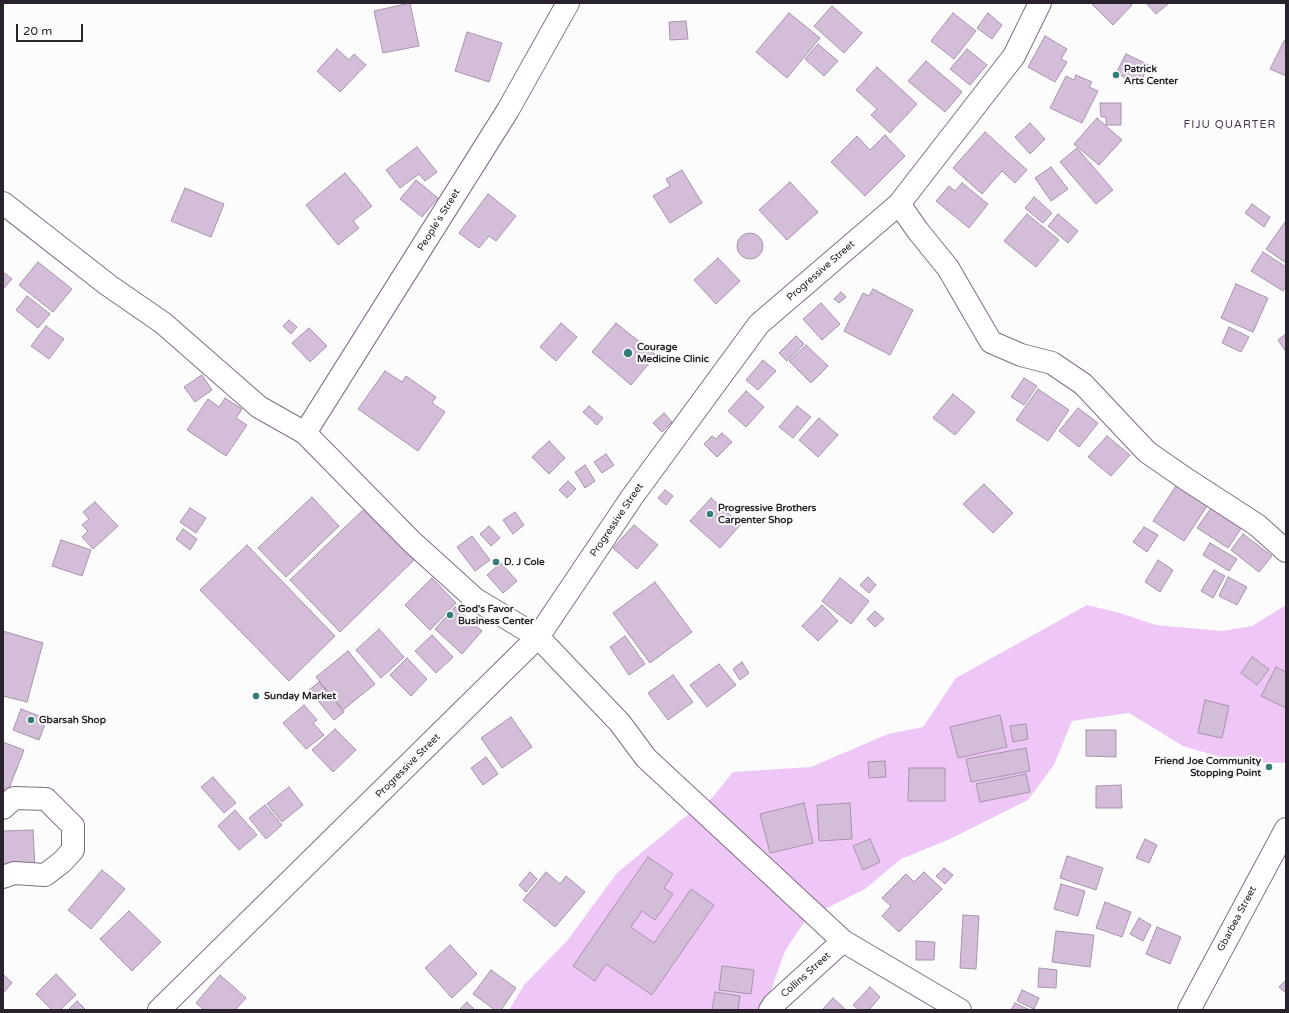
<!DOCTYPE html>
<html>
<head>
<meta charset="utf-8">
<style>
  body { margin:0 }
  #map { position:relative; width:1289px; height:1013px; overflow:hidden; background:#fcfcfc; font-family:"Varela Round",sans-serif }
  canvas { display:block }
  .frame { position:absolute; inset:0; border:4px solid #2a222c; pointer-events:none }
  .scale { position:absolute; left:16px; top:24px; width:67px; height:18px; box-sizing:border-box; border:2px solid #2a222c; border-top:0; padding-left:5px; font-size:12px; line-height:14px; white-space:nowrap; color:#2a222c; -webkit-text-stroke:3px #fcfcfc; paint-order:stroke }
</style>
</head>
<body>
<div id="map">
<canvas width="1289" height="1013"></canvas>
<div class="frame"></div>
<div class="scale">20 m</div>
</div>
<script>
const ctx = document.querySelector('canvas').getContext('2d');
ctx.lineJoin = 'round';
function fill(path, color) {
  ctx.fillStyle = color;
  ctx.fill(path, 'evenodd');
}
function shape(rows) {
  const path = new Path2D();
  for (const r of rows) {
    if (r.length === 3) {
      path.moveTo(r[0] + r[2], r[1]);
      path.arc(r[0], r[1], r[2], 0, 2 * Math.PI);
      continue;
    }
    path.moveTo(r[0], r[1]);
    for (let i = 2; i < r.length; i += 2) path.lineTo(r[i], r[i + 1]);
  }
  return path;
}
function trace(path, color, width, dash) {
  ctx.strokeStyle = color;
  ctx.lineWidth = width;
  ctx.lineCap = dash ? 'butt' : 'round';
  ctx.setLineDash(dash || []);
  ctx.stroke(path);
}
function label(font, color, halo, rows, align = 'center') {
  ctx.font = font + ' "Varela Round",sans-serif';
  ctx.lineWidth = 4;
  ctx.setLineDash([]);
  ctx.textBaseline = 'middle';
  ctx.strokeStyle = halo;
  ctx.fillStyle = color;
  for (const [text, x, y, turn = 0] of rows) {
    ctx.save();
    ctx.translate(x, y);
    ctx.rotate((+turn || 0) * Math.PI / 180);
    ctx.textAlign = isNaN(turn) ? turn : align;
    if (halo) ctx.strokeText(text, 0, 0);
    ctx.fillText(text, 0, 0);
    ctx.restore();
  }
}
const green = shape([
  [1087,605,1120,613,1156,625,1222,631,1252,626,1286,605,1286,763,1237,762,1183,746,1129,713,1072,721,1054,765,1028,800,950,839,901,859,865,889,807,918,785,951,764,1010,509,1010,524,985,566,942,617,873,681,820,712,798,733,772,811,767,888,734,923,727,956,678]
]);
const building = shape([
  [410,3,419,46,383,53,374,11,410,3],
  [1091,3,1130,3,1132,5,1113,25,1091,3],
  [1146,3,1169,3,1156,14,1146,3],
  [832,6,862,33,844,53,814,26,832,6],
  [789,13,820,38,787,78,756,52,789,13],
  [953,13,976,31,954,59,931,41,953,13],
  [988,13,1002,25,992,39,977,28,988,13],
  [686,21,688,39,670,40,669,22,686,21],
  [467,32,502,43,489,82,455,71,467,32],
  [1045,36,1067,49,1061,59,1067,62,1055,82,1028,67,1045,36],
  [1284,41,1286,41,1286,76,1270,69,1284,41],
  [818,44,838,61,824,76,805,59,818,44],
  [337,49,349,60,354,54,366,65,340,92,317,71,337,49],
  [967,49,987,65,970,85,950,69,967,49],
  [1126,54,1149,65,1139,85,1116,73,1126,54],
  [926,61,962,92,945,112,908,81,926,61],
  [877,67,917,104,890,133,871,115,877,109,856,90,877,67],
  [1076,75,1092,82,1089,87,1098,91,1082,123,1050,108,1066,76,1074,80,1076,75],
  [1100,103,1121,103,1121,125,1106,125,1106,117,1101,117,1100,103],
  [1097,118,1122,140,1099,165,1074,144,1097,118],
  [1030,123,1045,139,1030,154,1015,137,1030,123],
  [985,132,1027,170,1015,183,1002,171,982,194,953,168,985,132],
  [885,135,905,156,865,196,831,162,857,136,870,150,885,135],
  [417,147,437,172,425,181,419,174,400,188,386,170,417,147],
  [1077,148,1113,190,1096,204,1060,162,1077,148],
  [1051,167,1068,189,1051,201,1035,178,1051,167],
  [682,170,702,203,670,223,653,196,670,186,666,179,682,170],
  [345,173,372,206,353,221,359,228,338,245,306,205,345,173],
  [416,180,438,198,422,217,400,199,416,180],
  [790,182,818,212,787,240,759,210,790,182],
  [962,183,988,204,969,228,936,201,949,186,955,191,962,183],
  [185,188,224,204,211,237,171,221,185,188],
  [488,194,516,216,496,241,489,236,479,248,459,233,488,194],
  [1034,197,1052,213,1043,223,1025,208,1034,197],
  [1252,204,1270,217,1264,227,1245,213,1252,204],
  [1027,214,1059,240,1036,267,1004,241,1027,214],
  [1058,214,1078,231,1068,243,1048,226,1058,214],
  [1285,222,1286,223,1286,263,1266,249,1285,222],
  [750,246,13],
  [1263,252,1286,267,1286,286,1283,291,1251,271,1263,252],
  [718,258,740,281,716,304,694,280,718,258],
  [38,262,72,289,53,312,19,285,38,262],
  [3,272,12,279,3,289,3,272],
  [1236,284,1268,298,1253,332,1221,318,1236,284],
  [873,289,913,310,890,355,844,331,863,293,869,296,873,289],
  [841,292,846,297,839,303,834,299,841,292],
  [27,296,50,314,38,328,16,310,27,296],
  [821,303,840,324,822,340,803,319,821,303],
  [289,320,297,327,291,334,283,326,289,320],
  [561,323,577,337,556,361,540,347,561,323],
  [616,323,656,355,631,385,592,352,616,323],
  [46,326,64,339,49,359,31,346,46,326],
  [1229,327,1249,337,1241,352,1222,343,1229,327],
  [309,328,327,346,310,362,292,343,309,328],
  [1286,334,1286,352,1278,340,1286,334],
  [796,336,804,344,787,361,779,353,796,336],
  [806,345,828,366,811,383,789,361,806,345],
  [763,360,776,371,758,390,746,380,763,360],
  [385,371,402,382,406,376,436,397,432,403,445,412,418,451,358,409,385,371],
  [202,375,212,390,195,402,184,387,202,375],
  [1024,378,1037,386,1024,405,1011,397,1024,378],
  [1038,389,1069,410,1048,441,1016,420,1038,389],
  [746,391,764,407,746,427,728,411,746,391],
  [953,394,975,412,955,435,933,418,953,394],
  [225,398,242,409,236,418,247,425,226,456,187,430,208,399,219,407,225,398],
  [589,406,603,418,597,425,583,412,589,406],
  [797,406,811,417,793,438,779,427,797,406],
  [1078,408,1098,423,1079,447,1059,431,1078,408],
  [664,413,672,422,662,432,653,423,664,413],
  [819,418,838,435,818,457,799,440,819,418],
  [722,433,732,442,717,457,704,444,712,436,716,439,722,433],
  [1107,436,1130,455,1111,476,1088,457,1107,436],
  [549,441,565,458,549,474,532,457,549,441],
  [606,454,614,465,602,473,594,462,606,454],
  [585,465,595,481,585,488,575,472,585,465],
  [568,481,576,489,567,498,559,490,568,481],
  [1178,483,1209,503,1184,541,1153,521,1178,483],
  [984,484,1013,513,993,533,963,504,984,484],
  [665,490,673,496,666,505,658,498,665,490],
  [312,497,339,526,286,577,258,548,312,497],
  [711,498,741,524,720,548,690,521,711,498],
  [95,502,118,526,93,549,82,537,88,531,82,525,89,519,83,512,95,502],
  [366,507,416,558,340,632,290,580,366,507],
  [1212,507,1242,527,1228,548,1197,528,1212,507],
  [190,508,206,518,196,533,180,522,190,508],
  [515,512,524,525,513,534,503,520,515,512],
  [634,525,658,545,637,569,613,548,634,525],
  [489,526,500,538,491,546,480,534,489,526],
  [1144,527,1158,535,1147,552,1133,542,1144,527],
  [183,529,197,539,190,550,176,539,183,529],
  [1243,534,1272,556,1259,572,1231,550,1243,534],
  [472,536,490,560,475,571,457,547,472,536],
  [61,540,91,550,82,576,52,566,61,540],
  [1210,543,1237,559,1229,571,1203,555,1210,543],
  [247,545,335,636,289,681,200,590,247,545],
  [1158,560,1173,570,1160,592,1145,582,1158,560],
  [501,563,517,581,503,593,487,575,501,563],
  [1214,570,1225,576,1213,598,1201,591,1214,570],
  [868,577,876,585,869,593,860,585,868,577],
  [1228,577,1247,587,1237,605,1219,596,1228,577],
  [432,578,456,603,430,630,405,605,432,578],
  [840,578,869,601,851,624,822,601,840,578],
  [655,582,692,632,650,663,613,613,655,582],
  [822,605,838,621,818,641,802,626,822,605],
  [455,607,482,631,462,654,435,629,455,607],
  [875,611,884,619,875,627,867,619,875,611],
  [379,629,404,657,381,678,356,650,379,629],
  [3,631,43,643,27,702,3,696,3,631],
  [432,635,453,657,436,673,415,651,432,635],
  [625,636,645,664,629,675,610,647,625,636],
  [348,651,375,684,343,710,316,677,348,651],
  [1252,657,1269,669,1257,685,1241,673,1252,657],
  [407,658,427,679,411,696,390,675,407,658],
  [742,662,749,673,740,680,733,669,742,662],
  [719,664,736,685,707,707,690,685,719,664],
  [1276,667,1286,672,1286,708,1261,696,1276,667],
  [673,675,693,702,668,720,648,693,673,675],
  [319,682,344,712,334,720,309,690,319,682],
  [1205,700,1229,706,1222,738,1198,733,1205,700],
  [304,705,317,720,313,723,324,735,306,749,283,723,304,705],
  [21,709,47,719,39,740,13,730,21,709],
  [1000,715,1007,747,958,758,950,727,1000,715],
  [511,717,532,747,502,768,481,738,511,717],
  [1026,724,1028,739,1013,742,1010,726,1026,724],
  [335,729,356,750,333,772,312,750,335,729],
  [1086,730,1116,730,1116,757,1086,756,1086,730],
  [3,742,24,750,6,796,3,794,3,742],
  [1026,748,1030,771,971,782,966,759,1026,748],
  [486,757,498,774,483,785,471,768,486,757],
  [885,761,886,777,869,778,868,762,885,761],
  [909,768,945,768,945,801,908,801,909,768],
  [1026,774,1030,792,980,802,976,784,1026,774],
  [213,777,236,803,224,813,201,787,213,777],
  [1121,785,1122,808,1096,808,1096,786,1121,785],
  [289,787,303,805,282,822,267,804,289,787],
  [804,803,813,843,770,853,760,814,804,803],
  [850,803,852,839,819,841,817,805,850,803],
  [265,805,282,825,266,839,249,818,265,805],
  [235,810,257,835,239,850,218,826,235,810],
  [33,830,35,868,3,869,3,831,33,830],
  [870,839,880,862,863,870,853,846,870,839],
  [1145,839,1157,845,1149,863,1136,858,1145,839],
  [1067,856,1103,868,1096,890,1060,878,1067,856],
  [648,857,673,874,664,888,673,894,655,920,642,911,631,927,654,943,691,889,714,905,652,995,606,964,595,981,573,966,648,857],
  [944,868,953,875,945,884,936,876,944,868],
  [102,870,125,889,91,929,68,910,102,870],
  [530,872,537,879,526,892,519,885,530,872],
  [546,872,560,884,566,876,585,892,555,927,523,900,546,872],
  [924,872,942,889,899,932,882,916,891,906,882,898,906,874,914,882,924,872],
  [1061,884,1085,891,1078,916,1054,909,1061,884],
  [1105,902,1131,912,1122,937,1096,928,1105,902],
  [129,911,161,942,132,971,100,939,129,911],
  [963,915,979,916,976,969,960,968,963,915],
  [1139,918,1151,925,1143,941,1130,934,1139,918],
  [1157,927,1181,937,1170,964,1146,954,1157,927],
  [1056,931,1094,935,1090,967,1052,962,1056,931],
  [916,941,935,942,934,960,916,960,916,941],
  [450,945,477,974,452,998,425,968,450,945],
  [722,966,754,970,751,994,719,990,722,966],
  [1039,968,1057,970,1056,988,1038,987,1039,968],
  [491,970,516,988,501,1010,495,1010,473,994,491,970],
  [3,974,12,983,3,993,3,974],
  [56,974,76,995,60,1010,52,1010,36,994,56,974],
  [220,975,246,998,235,1010,204,1010,196,1003,220,975],
  [1286,980,1286,993,1279,987,1286,980],
  [870,987,880,997,869,1010,859,1010,853,1005,870,987],
  [1022,990,1039,998,1034,1009,1017,1001,1022,990],
  [715,992,740,996,738,1010,712,1010,715,992],
  [833,998,846,1010,822,1010,833,998],
  [77,1001,86,1010,68,1010,77,1001],
  [467,1002,475,1010,459,1010,467,1002],
  [1015,1003,1030,1010,1011,1010,1015,1003]
]);
const minor = shape([
  [3,203,108,285,163,323,259,407,305,433,412,542,475,599,538,637,620,723,646,758,843,941,960,1010],
  [899,204,918,231,948,268,991,342,1021,355,1052,363,1083,384,1147,452,1186,479,1257,525,1286,551],
  [305,433,508,110,568,3],
  [3,808,14,798,46,799,73,826,73,850,62,862,45,875,14,873,3,877],
  [159,1010,538,637,632,497,759,324,899,204,1014,56,1040,3],
  [770,1010,774,1004,843,941],
  [1189,1010,1286,829]
]);
const markers = [
  [1116,75,4,"#357d78"],
  [628,353,5,"#357d78"],
  [710,514,4,"#357d78"],
  [496,562,4,"#357d78"],
  [450,615,4,"#357d78"],
  [256,696,4,"#357d78"],
  [31,720,4,"#357d78"],
  [1269,767,4,"#357d78"]
];
const poiNames = [
  ["Patrick",1124,69],
  ["Arts Center",1124,81],
  ["Courage",637,347],
  ["Medicine Clinic",637,359],
  ["Progressive Brothers",718,508],
  ["Carpenter Shop",718,520],
  ["D. J Cole",504,562],
  ["God's Favor",458,609],
  ["Business Center",458,621],
  ["Sunday Market",264,696],
  ["Gbarsah Shop",39,720],
  ["Friend Joe Community",1261,761,"right"],
  ["Stopping Point",1261,773,"right"]
];
const streetNames = [
  ["People's Street",439,220,-58],
  ["Progressive Street",821,271,-41],
  ["Progressive Street",617,520,-56],
  ["Progressive Street",408,766,-45],
  ["Gbarbea Street",1237,919,-62],
  ["Collins Street",806,975,-42]
];
const neighbourhoodNames = [
  ["FIJU QUARTER",1230,125]
];
fill(green, '#eec7f7');
fill(building, '#d3bdd8');
trace(building, '#a893ad', 1);
trace(minor, '#816d86', 24);
trace(minor, '#fff', 22);
for (const [x, y, r, color] of markers) {
  const dot = new Path2D();
  dot.arc(x, y, r, 0, 2 * Math.PI);
  ctx.fillStyle = color;
  ctx.fill(dot);
  trace(dot, '#fcfcfc', 1.5);
}
label('bold 10px', '#2a222c', '#fcfcfc', poiNames, 'left');
label('10px', '#2a222c', '#fcfcfc', streetNames);
ctx.letterSpacing = '1px';
label('11px', '#45344a', '#fcfcfc', neighbourhoodNames);
ctx.letterSpacing = '0px';
</script>
</body>
</html>
